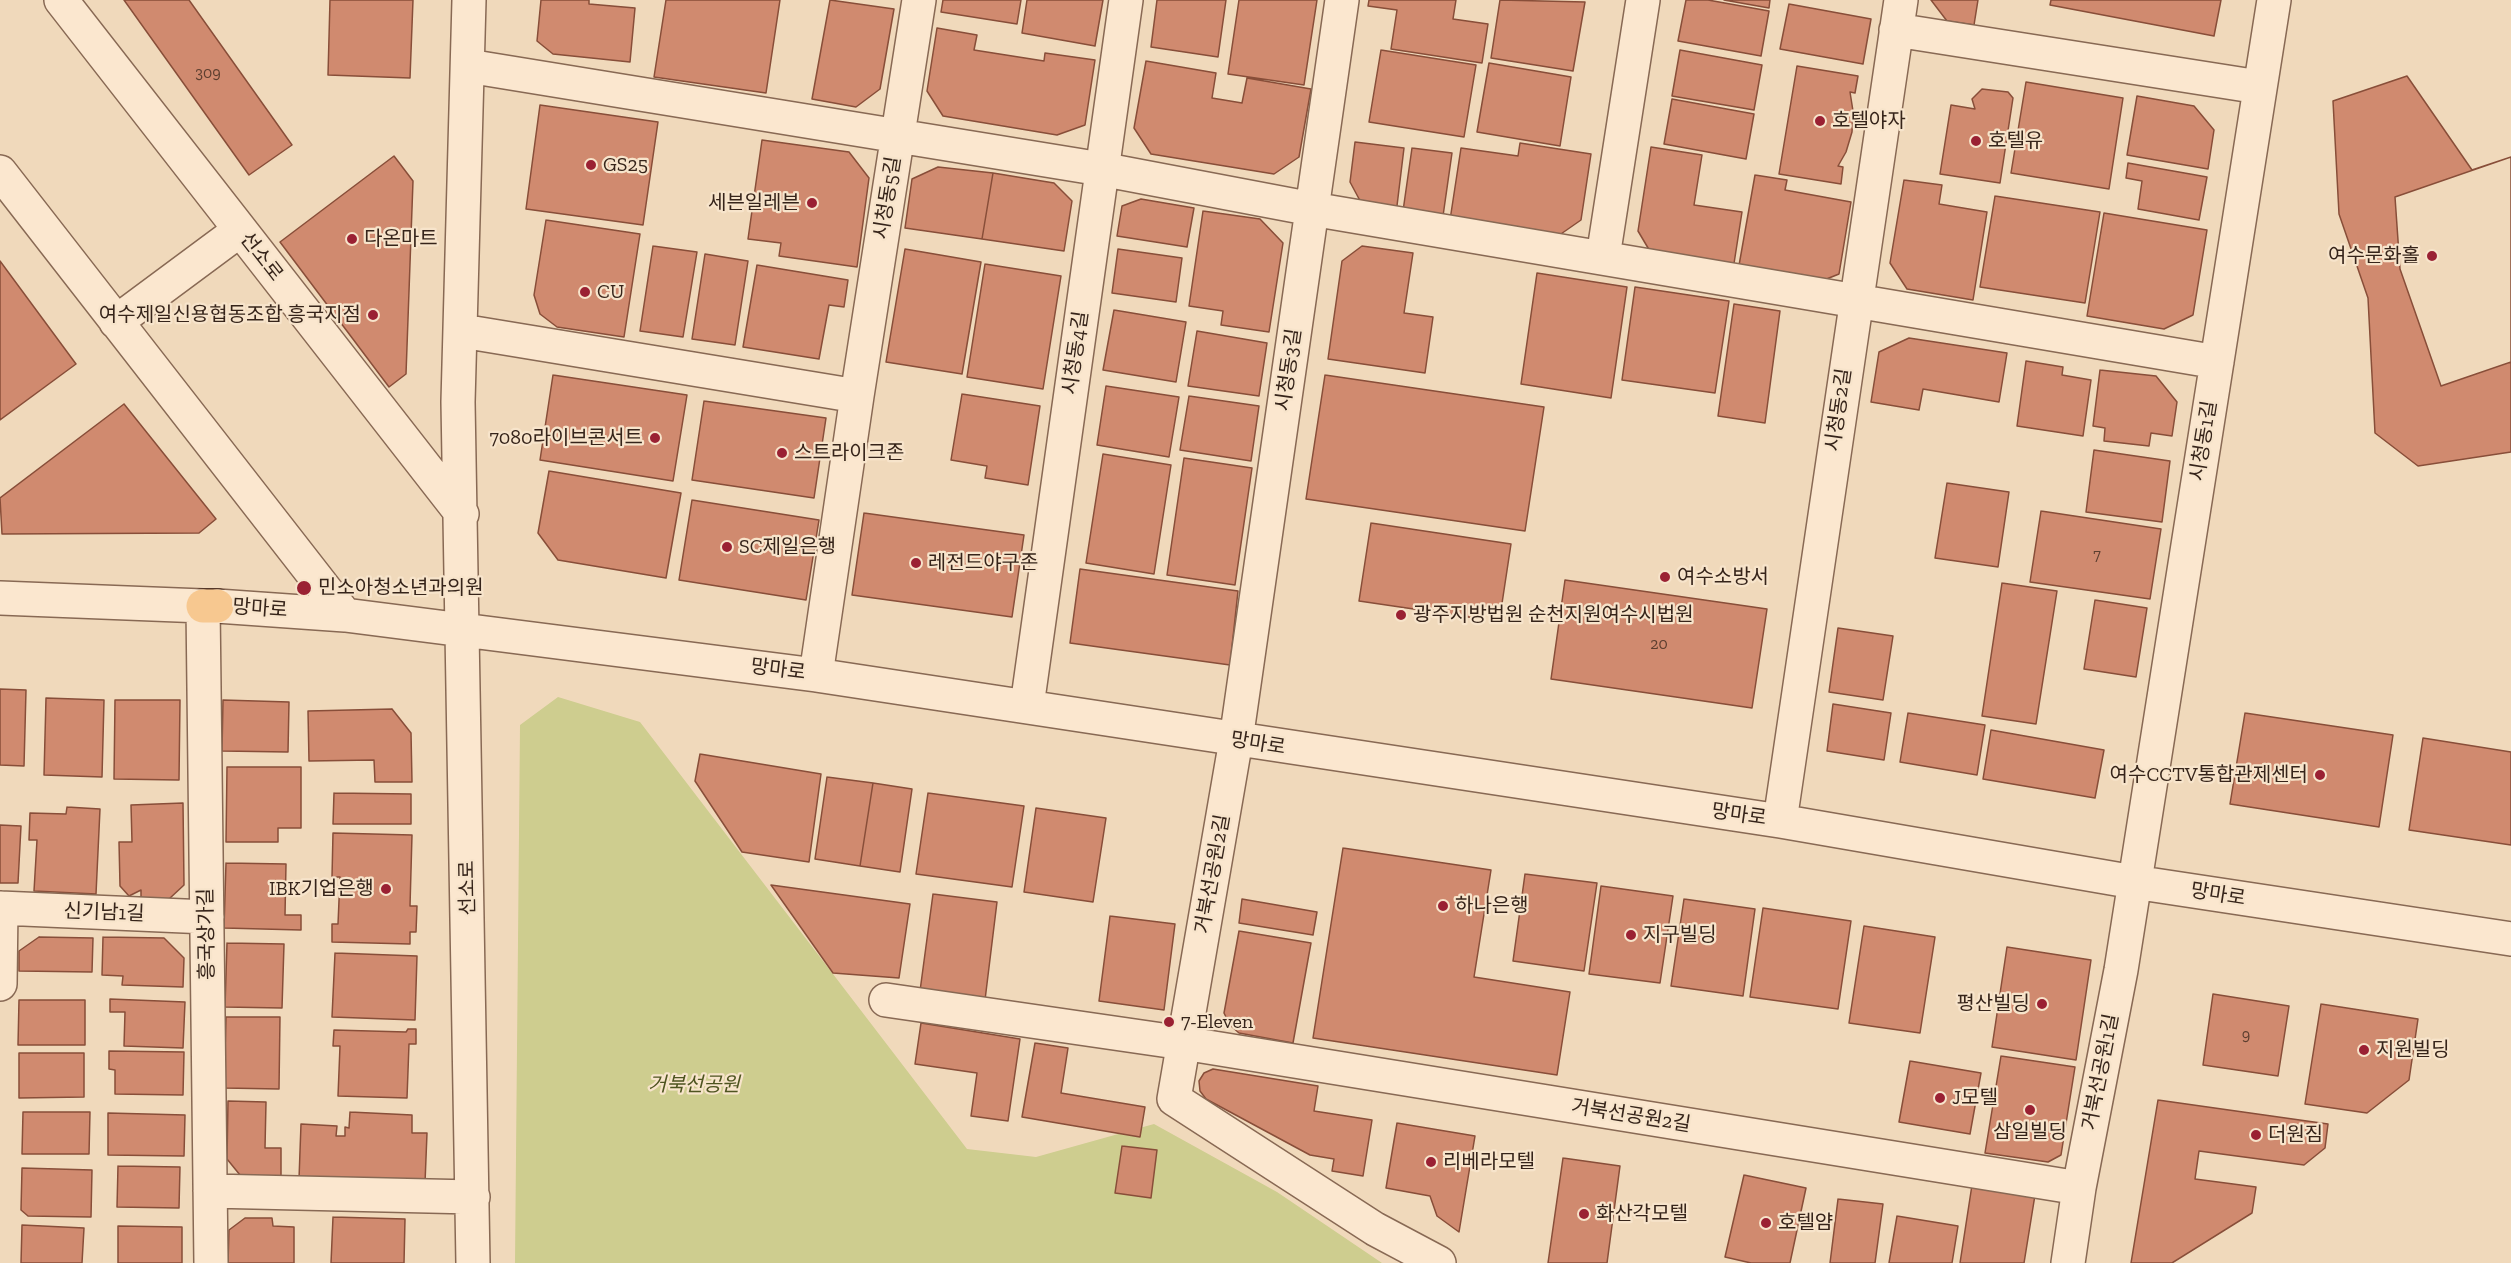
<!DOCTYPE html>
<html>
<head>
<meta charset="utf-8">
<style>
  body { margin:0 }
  canvas { display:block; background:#f0d9bb }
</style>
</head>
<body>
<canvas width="2511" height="1263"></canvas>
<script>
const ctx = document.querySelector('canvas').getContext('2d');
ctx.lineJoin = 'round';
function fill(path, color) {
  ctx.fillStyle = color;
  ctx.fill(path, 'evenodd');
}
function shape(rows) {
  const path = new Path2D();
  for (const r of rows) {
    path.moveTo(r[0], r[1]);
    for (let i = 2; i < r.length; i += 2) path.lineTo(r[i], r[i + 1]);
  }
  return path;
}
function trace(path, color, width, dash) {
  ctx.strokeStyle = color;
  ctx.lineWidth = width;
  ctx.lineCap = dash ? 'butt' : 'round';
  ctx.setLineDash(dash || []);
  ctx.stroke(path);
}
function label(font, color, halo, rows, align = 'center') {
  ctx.font = font + ' "Zilla Slab","Noto Sans KR",serif';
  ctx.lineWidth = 4.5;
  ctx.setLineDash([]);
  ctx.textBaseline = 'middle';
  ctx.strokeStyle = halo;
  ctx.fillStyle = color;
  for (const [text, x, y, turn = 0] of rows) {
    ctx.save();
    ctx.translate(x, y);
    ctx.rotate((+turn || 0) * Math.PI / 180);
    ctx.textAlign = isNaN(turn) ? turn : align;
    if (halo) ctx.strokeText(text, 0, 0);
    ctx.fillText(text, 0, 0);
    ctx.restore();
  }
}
const green = shape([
  [558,697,640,722,967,1149,1036,1157,1154,1124,1277,1192,1382,1263,515,1263,520,725]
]);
const building = shape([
  [124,0,189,0,292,145,249,175,124,0],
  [330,0,413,0,410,78,328,75,330,0],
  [541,0,589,0,589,4,635,8,630,62,553,54,537,41,541,0],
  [666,0,780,0,766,93,654,77,666,0],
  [830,0,894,9,880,89,856,107,812,99,830,0],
  [943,0,1021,0,1017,24,941,12,943,0],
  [1027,0,1103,0,1095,46,1022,33,1027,0],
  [1157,0,1226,0,1218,57,1151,47,1157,0],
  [1239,0,1317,0,1304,85,1228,74,1239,0],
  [1369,0,1456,0,1453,19,1488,24,1482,63,1391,49,1397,10,1368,6,1369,0],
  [1500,0,1585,2,1573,71,1491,58,1500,0],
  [1686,0,1708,0,1769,11,1761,56,1678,41,1686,0],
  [1724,0,1770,0,1769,8,1724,0],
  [1931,0,1978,0,1974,25,1947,21,1931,0],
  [2051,0,2221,0,2214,36,2050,5,2051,0],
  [1789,4,1871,19,1863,64,1780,49,1789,4],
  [937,28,977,35,974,50,1044,61,1045,53,1095,60,1085,125,1057,135,943,116,927,91,937,28],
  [1381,50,1476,65,1464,137,1369,122,1381,50],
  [1680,50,1762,65,1754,110,1672,96,1680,50],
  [1146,61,1216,73,1212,98,1242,103,1247,78,1311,89,1299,157,1274,174,1151,154,1134,128,1146,61],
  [1489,63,1571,77,1560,146,1477,132,1489,63],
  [1797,66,1858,76,1855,93,1850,92,1853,111,1852,132,1846,152,1838,166,1843,167,1841,184,1779,174,1797,66],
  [2407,76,2472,170,2511,157,2511,452,2418,466,2375,433,2368,298,2339,214,2333,101,2407,76],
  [2026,82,2123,98,2109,189,2011,173,2026,82],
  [1982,89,2008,92,2013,98,2000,183,1940,174,1951,105,1975,109,1972,99,1982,89],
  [2137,96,2194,106,2214,130,2208,169,2127,155,2137,96],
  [1672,99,1754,114,1746,159,1664,144,1672,99],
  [540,105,658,122,643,225,526,209,540,105],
  [762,140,849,152,869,178,857,267,779,256,781,243,748,239,762,140],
  [1355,142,1404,148,1396,214,1365,210,1350,182,1355,142],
  [1520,143,1591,154,1581,220,1558,236,1450,220,1461,148,1518,156,1520,143],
  [1651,147,1702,155,1694,205,1742,212,1733,270,1654,258,1638,231,1651,147],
  [1412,148,1452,153,1443,216,1403,211,1412,148],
  [394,156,413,181,406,374,389,387,280,242,394,156],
  [2511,157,2511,362,2441,386,2400,269,2395,197,2511,157],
  [2128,163,2207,177,2199,220,2138,209,2142,181,2126,178,2128,163],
  [938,167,993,173,982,239,905,228,912,179,938,167],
  [993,173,1054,183,1072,201,1064,251,982,239,993,173],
  [1755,175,1787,180,1785,190,1851,202,1839,274,1814,284,1738,271,1755,175],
  [1904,180,1942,185,1939,204,1987,212,1973,300,1907,289,1890,263,1904,180],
  [1995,196,2100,212,2085,303,1980,287,1995,196],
  [1141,199,1194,208,1187,247,1117,236,1122,206,1141,199],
  [1203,211,1260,219,1283,243,1269,332,1221,325,1223,311,1189,306,1203,211],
  [2104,213,2207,230,2193,315,2164,329,2087,316,2104,213],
  [546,220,640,234,624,337,557,327,540,314,534,295,546,220],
  [653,246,697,252,683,337,640,331,653,246],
  [1362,246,1413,253,1404,313,1433,317,1425,373,1328,359,1342,261,1362,246],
  [905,249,981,262,962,374,886,362,905,249],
  [1118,249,1182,258,1176,302,1112,293,1118,249],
  [705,254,748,261,735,345,692,339,705,254],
  [0,261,76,364,0,420,0,261],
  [985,264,1061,276,1043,389,967,377,985,264],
  [757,265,848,280,844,307,829,305,819,359,743,347,757,265],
  [1537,273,1627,287,1611,398,1521,384,1537,273],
  [1635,287,1729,301,1715,393,1622,380,1635,287],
  [1734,304,1780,311,1765,423,1718,416,1734,304],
  [1114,310,1186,322,1176,382,1103,370,1114,310],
  [1197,331,1267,343,1259,396,1188,386,1197,331],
  [1909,338,2007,353,1999,402,1923,389,1919,410,1871,402,1879,352,1909,338],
  [2026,361,2063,367,2062,375,2091,380,2083,436,2017,426,2026,361],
  [2100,370,2156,376,2177,402,2172,436,2151,433,2149,446,2104,441,2105,428,2093,426,2100,370],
  [553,375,687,395,673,481,540,460,553,375],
  [1325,375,1544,407,1525,531,1306,499,1325,375],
  [1106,386,1179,397,1169,457,1097,445,1106,386],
  [962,394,1040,406,1028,485,985,478,987,466,951,460,962,394],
  [1189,396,1259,406,1251,461,1180,450,1189,396],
  [704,401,826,418,814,498,692,480,704,401],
  [124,404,216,519,199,533,2,534,0,498,124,404],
  [2094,450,2170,461,2162,522,2086,512,2094,450],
  [1103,454,1171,465,1154,574,1086,563,1103,454],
  [1184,458,1252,468,1235,585,1167,575,1184,458],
  [549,471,681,493,666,578,558,560,538,533,549,471],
  [1947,483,2009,492,1998,567,1935,558,1947,483],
  [692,500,819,520,806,600,679,580,692,500],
  [2041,511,2161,529,2150,599,2030,582,2041,511],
  [864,513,1024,535,1012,617,852,595,864,513],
  [1371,523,1511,544,1501,610,1484,607,1480,618,1475,618,1359,601,1371,523],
  [1080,569,1238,591,1230,665,1070,643,1080,569],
  [1565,580,1767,609,1752,708,1551,679,1565,580],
  [2002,583,2057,591,2036,724,1982,716,2002,583],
  [2095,600,2147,608,2136,677,2084,669,2095,600],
  [1838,628,1893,636,1883,700,1829,692,1838,628],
  [0,689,26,690,24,766,0,765,0,689],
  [46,698,104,700,102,777,44,775,46,698],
  [115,700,180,700,179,780,114,779,115,700],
  [223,700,289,702,288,752,222,751,223,700],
  [1833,704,1891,713,1884,760,1827,751,1833,704],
  [392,709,411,733,412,782,375,782,374,760,309,761,308,711,392,709],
  [1908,713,1985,725,1977,775,1900,762,1908,713],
  [2245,713,2393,735,2379,827,2230,804,2245,713],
  [1991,730,2104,750,2095,798,1983,779,1991,730],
  [2423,738,2511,752,2511,845,2409,830,2423,738],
  [700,754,821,774,809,862,742,852,695,781,700,754],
  [227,767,301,767,301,828,278,828,278,842,226,842,227,767],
  [827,777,873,783,860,866,815,859,827,777],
  [873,783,912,789,900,872,860,866,873,783],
  [334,793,411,794,411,824,333,824,334,793],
  [928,793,1024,806,1012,887,916,874,928,793],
  [183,803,184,885,169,899,141,898,141,890,129,896,120,886,119,842,132,842,131,805,183,803],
  [67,807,100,809,96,894,34,891,37,840,29,840,30,813,66,814,67,807],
  [1036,808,1106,818,1093,902,1024,892,1036,808],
  [0,825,21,826,18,883,0,883,0,825],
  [333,833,412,835,410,906,417,906,416,932,410,932,410,944,332,942,332,924,338,924,340,877,332,877,333,833],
  [1343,848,1491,870,1474,977,1570,992,1557,1075,1313,1038,1343,848],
  [226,863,286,864,285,915,301,915,301,930,224,928,226,863],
  [1525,874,1597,883,1584,971,1513,961,1525,874],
  [771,885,910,904,899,978,833,973,771,885],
  [1601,886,1673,896,1660,983,1589,974,1601,886],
  [933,894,997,902,985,1000,920,991,933,894],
  [1242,899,1317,912,1313,935,1239,923,1242,899],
  [1684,899,1755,909,1743,996,1671,986,1684,899],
  [1763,908,1851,921,1838,1009,1750,997,1763,908],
  [1110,916,1175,924,1164,1010,1099,1001,1110,916],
  [1864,926,1935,937,1920,1033,1849,1023,1864,926],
  [1239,931,1311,943,1293,1043,1239,1033,1230,1025,1224,1013,1239,931],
  [39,937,93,938,92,972,19,971,19,951,39,937],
  [103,937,164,938,184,958,183,987,122,985,123,976,102,975,103,937],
  [227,943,284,944,282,1008,225,1007,227,943],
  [2007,947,2091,960,2076,1060,1992,1047,2007,947],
  [335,953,417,956,415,1020,332,1017,335,953],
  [2213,994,2289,1006,2278,1076,2203,1065,2213,994],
  [110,999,185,1002,183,1048,124,1046,125,1012,110,1012,110,999],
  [19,1000,85,1000,85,1045,18,1045,19,1000],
  [2321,1004,2418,1019,2409,1080,2367,1113,2305,1104,2321,1004],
  [226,1017,280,1017,279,1089,224,1088,226,1017],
  [921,1023,1020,1039,1008,1121,971,1116,977,1073,915,1064,921,1023],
  [408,1029,416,1029,416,1044,409,1044,407,1098,338,1096,340,1046,333,1046,334,1030,406,1032,408,1029],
  [1035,1043,1068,1048,1061,1093,1145,1107,1140,1137,1022,1117,1035,1043],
  [109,1051,184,1052,183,1095,115,1094,115,1070,109,1069,109,1051],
  [19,1053,84,1053,84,1097,19,1098,19,1053],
  [2001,1056,2075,1067,2061,1155,2048,1162,1985,1153,2001,1056],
  [1910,1061,1981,1073,1970,1134,1899,1122,1910,1061],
  [1213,1069,1318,1086,1314,1111,1372,1120,1363,1176,1332,1171,1334,1159,1310,1155,1206,1099,1200,1091,1199,1081,1204,1073,1213,1069],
  [2158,1100,2328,1124,2325,1148,2304,1165,2199,1151,2195,1179,2256,1187,2252,1213,2172,1263,2131,1263,2158,1100],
  [228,1101,266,1102,265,1148,281,1148,281,1177,240,1175,227,1159,228,1101],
  [23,1112,90,1112,89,1154,22,1154,23,1112],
  [350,1112,412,1115,412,1133,427,1133,425,1183,299,1179,301,1124,337,1126,336,1136,345,1136,345,1127,349,1128,350,1112],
  [108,1113,185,1115,184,1156,108,1155,108,1113],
  [1397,1123,1475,1136,1459,1232,1437,1216,1430,1196,1386,1188,1397,1123],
  [1122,1146,1157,1150,1151,1198,1115,1193,1122,1146],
  [1563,1158,1620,1166,1607,1263,1548,1263,1563,1158],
  [118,1166,180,1167,179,1208,117,1207,118,1166],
  [22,1168,92,1170,91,1217,28,1216,21,1210,22,1168],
  [1744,1175,1806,1188,1790,1263,1751,1263,1725,1257,1744,1175],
  [1972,1185,2035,1195,2024,1263,1960,1263,1972,1185],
  [1838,1199,1883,1204,1875,1263,1830,1263,1838,1199],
  [1897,1216,1958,1226,1952,1263,1889,1263,1897,1216],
  [333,1217,405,1219,404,1263,331,1263,333,1217],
  [245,1218,272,1218,273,1226,294,1227,294,1263,228,1263,229,1230,245,1218],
  [22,1225,84,1228,82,1263,21,1263,22,1225],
  [118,1226,182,1227,182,1263,118,1263,118,1226]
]);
const minor = shape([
  [61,0,462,514],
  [469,0,458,402,473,1263],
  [1342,0,1236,740,1174,1099,1375,1229,1439,1263],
  [1896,30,2259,87],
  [468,66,1101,169,1312,209,2217,362],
  [0,172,345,615],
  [1603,257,1643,0],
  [116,322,240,230],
  [462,331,857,396],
  [0,598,203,606,211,1263],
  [217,606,345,615,816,675,1780,821,2134,882,2511,939],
  [816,675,857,396,919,0],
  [1027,706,1126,0],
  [1780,821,1901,0],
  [0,908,207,917],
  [0,984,1,908],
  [886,1000,1183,1043,2079,1188],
  [210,1191,473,1197],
  [2068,1263,2079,1188,2121,970,2274,0]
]);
const major = shape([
  [203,606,217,606]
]);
const markers = [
  [1820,121,6,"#9a2133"],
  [1976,141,6,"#9a2133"],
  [591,165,6,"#9a2133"],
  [812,203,6,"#9a2133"],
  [352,239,6,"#9a2133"],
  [2432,256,6,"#9a2133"],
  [585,292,6,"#9a2133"],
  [373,315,6,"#9a2133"],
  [655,438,6,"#9a2133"],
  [782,453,6,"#9a2133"],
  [727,547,6,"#9a2133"],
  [916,563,6,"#9a2133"],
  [1665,577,6,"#9a2133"],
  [304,588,8,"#9a2133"],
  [1401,615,6,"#9a2133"],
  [2320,775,6,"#9a2133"],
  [386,889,6,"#9a2133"],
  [1443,906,6,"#9a2133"],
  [1631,935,6,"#9a2133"],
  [2042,1004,6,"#9a2133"],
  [1169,1022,6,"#9a2133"],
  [2364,1050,6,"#9a2133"],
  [1940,1098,6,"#9a2133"],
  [2030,1110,6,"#9a2133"],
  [2256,1135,6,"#9a2133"],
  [1431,1162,6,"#9a2133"],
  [1584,1214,6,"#9a2133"],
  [1766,1223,6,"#9a2133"]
];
const numberNames = [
  ["309",208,73],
  ["7",2097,555],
  ["20",1659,644],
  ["9",2246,1035]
];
const poiNames = [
  ["호텔야자",1832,121],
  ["호텔유",1988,141],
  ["GS25",603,165],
  ["세븐일레븐",800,203,"right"],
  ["다온마트",364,239],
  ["여수문화홀",2420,256,"right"],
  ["CU",597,292],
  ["여수제일신용협동조합 흥국지점",361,315,"right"],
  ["7080라이브콘서트",643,438,"right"],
  ["스트라이크존",794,453],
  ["SC제일은행",739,547],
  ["레전드야구존",928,563],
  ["여수소방서",1677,577],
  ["민소아청소년과의원",318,588],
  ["광주지방법원 순천지원여수시법원",1413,615],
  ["여수CCTV통합관제센터",2308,775,"right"],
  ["IBK기업은행",374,889,"right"],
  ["하나은행",1455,906],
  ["지구빌딩",1643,935],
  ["평산빌딩",2030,1004,"right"],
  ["7-Eleven",1181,1022],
  ["지원빌딩",2376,1050],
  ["J모텔",1952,1098],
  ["삼일빌딩",2030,1132,"center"],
  ["더원짐",2268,1135],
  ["리베라모텔",1443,1162],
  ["화산각모텔",1596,1214],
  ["호텔얌",1778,1223]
];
const streetNames = [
  ["시청동5길",888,198,-81],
  ["선소로",261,257,52],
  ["시청동4길",1076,353,-82],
  ["시청동3길",1289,370,-82],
  ["시청동2길",1839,410,-82],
  ["시청동1길",2204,441,-81],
  ["망마로",260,609,4],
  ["망마로",778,670,7],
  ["망마로",1258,744,9],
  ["망마로",1739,815,8],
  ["거북선공원2길",1213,874,-80],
  ["선소로",468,888,-91],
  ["망마로",2218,895,9],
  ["신기남1길",104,913,2],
  ["흥국상가길",207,934,-91],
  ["거북선공원1길",2101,1072,-79],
  ["거북선공원2길",1631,1116,9]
];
const parkNames = [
  ["거북선공원",694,1085]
];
fill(green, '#cecd8f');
fill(building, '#d08a6f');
trace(building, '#884e39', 1.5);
trace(minor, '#886954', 36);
trace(major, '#553829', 36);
trace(minor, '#fbe7cf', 33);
trace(major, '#f7c890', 33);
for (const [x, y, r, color] of markers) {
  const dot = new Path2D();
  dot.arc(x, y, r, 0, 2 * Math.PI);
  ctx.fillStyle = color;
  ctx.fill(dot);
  trace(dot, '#f7e4cb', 2);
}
label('16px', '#5c3e2f', null, numberNames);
label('20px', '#36241a', '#f7e4cb', poiNames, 'left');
label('20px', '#36241a', '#f7e4cb', streetNames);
label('italic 20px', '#4e5420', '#f7e4cb', parkNames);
</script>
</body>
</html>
